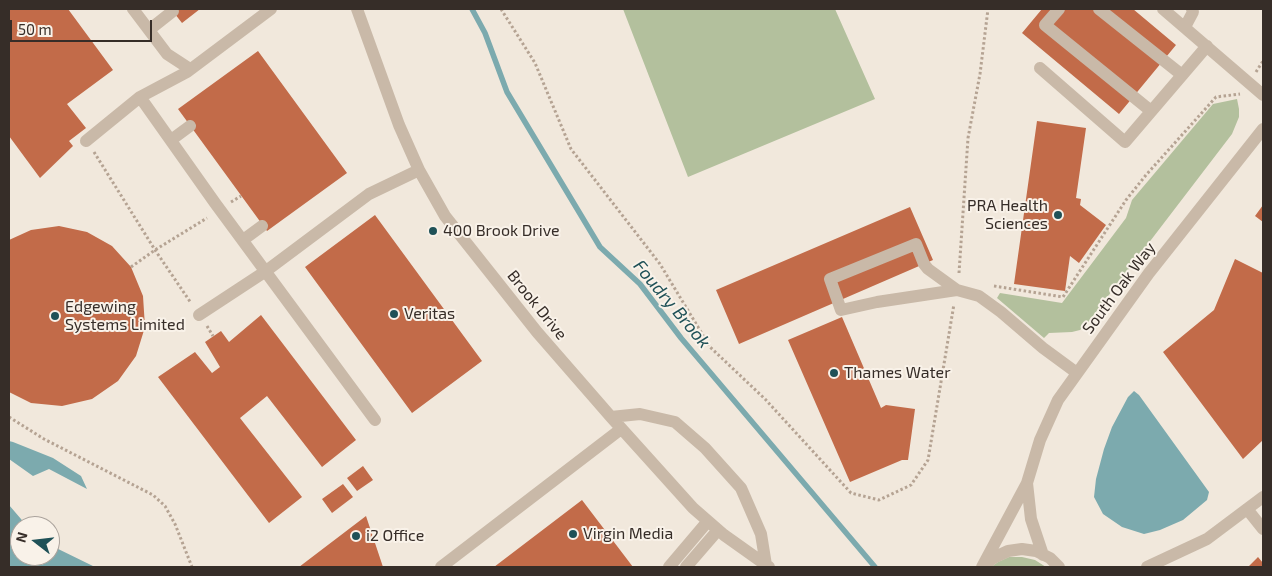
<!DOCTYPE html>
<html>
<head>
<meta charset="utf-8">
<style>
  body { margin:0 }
  #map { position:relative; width:1272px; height:576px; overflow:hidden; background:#f1e8dc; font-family:"Exo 2",sans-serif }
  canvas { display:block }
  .frame { position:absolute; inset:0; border:10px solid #362d28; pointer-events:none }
  .north { position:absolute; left:10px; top:516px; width:50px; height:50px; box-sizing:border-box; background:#f9f2e9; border:1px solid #aba39c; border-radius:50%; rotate:286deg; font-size:14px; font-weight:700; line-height:20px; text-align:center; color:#362d28 }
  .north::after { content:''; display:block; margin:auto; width:18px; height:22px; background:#1f5157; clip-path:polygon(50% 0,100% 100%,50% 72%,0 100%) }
  .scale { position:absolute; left:10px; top:20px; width:142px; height:22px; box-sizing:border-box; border:2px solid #362d28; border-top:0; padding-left:6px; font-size:15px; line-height:18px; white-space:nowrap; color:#362d28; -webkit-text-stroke:4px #f9f2e9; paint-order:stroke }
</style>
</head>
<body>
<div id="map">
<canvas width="1272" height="576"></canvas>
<div class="frame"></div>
<div class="north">N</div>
<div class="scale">50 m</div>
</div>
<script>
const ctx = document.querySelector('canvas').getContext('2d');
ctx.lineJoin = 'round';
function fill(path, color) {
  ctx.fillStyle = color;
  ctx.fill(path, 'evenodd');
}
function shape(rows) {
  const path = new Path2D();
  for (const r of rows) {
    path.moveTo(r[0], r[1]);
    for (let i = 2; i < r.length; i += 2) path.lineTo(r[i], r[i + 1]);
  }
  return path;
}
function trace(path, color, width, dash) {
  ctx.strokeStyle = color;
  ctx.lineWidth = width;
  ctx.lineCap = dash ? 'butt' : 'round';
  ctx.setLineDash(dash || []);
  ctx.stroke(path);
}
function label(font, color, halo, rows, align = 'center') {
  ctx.font = font + ' "Exo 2",sans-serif';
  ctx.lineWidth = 4;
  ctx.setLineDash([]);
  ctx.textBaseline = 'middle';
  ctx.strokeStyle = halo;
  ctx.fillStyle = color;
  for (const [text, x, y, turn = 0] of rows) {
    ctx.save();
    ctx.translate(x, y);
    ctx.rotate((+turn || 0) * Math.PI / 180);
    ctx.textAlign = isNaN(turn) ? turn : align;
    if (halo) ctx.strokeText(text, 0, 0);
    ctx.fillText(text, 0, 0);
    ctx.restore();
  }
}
const green = shape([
  [623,9,835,9,875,99,688,177],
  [1237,99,1239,109,1239,117,1232,134,1086,325,1080,330,1072,332,1049,333,1044,338,997,298,1000,293,1062,303,1126,218,1132,200,1213,104],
  [1009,557,1022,557,1035,560,1046,567,991,567,998,562]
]);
const water = shape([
  [1134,391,1139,395,1209,492,1207,500,1183,520,1160,530,1144,534,1122,527,1103,514,1094,497,1096,479,1104,449,1112,427,1128,397],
  [9,441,13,442,53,458,81,476,87,489,49,469,33,476,9,459],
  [9,505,27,526,20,526,20,556,50,556,50,545,95,567,9,567]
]);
const stream = shape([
  [472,9,485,33,507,92,600,247,640,284,681,338,875,567]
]);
const building = shape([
  [11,9,68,9,113,70,67,104,86,128,69,141,73,146,40,178,9,136,9,10],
  [171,9,200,9,182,23],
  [1042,9,1133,9,1176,45,1119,114,1022,33],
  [258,51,347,173,267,231,178,109],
  [1037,121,1086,128,1076,198,1081,199,1080,205,1106,225,1079,263,1070,256,1065,291,1014,284],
  [1263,205,1263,222,1255,216],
  [910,207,933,260,739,344,716,290],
  [375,215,482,361,412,413,305,267],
  [59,226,87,232,112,246,131,267,143,296,145,327,136,356,118,381,92,399,62,406,31,403,9,392,9,240,31,230],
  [1235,259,1263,273,1263,440,1243,459,1163,352,1214,310],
  [261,315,356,440,322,467,267,396,240,418,302,497,269,523,158,377,195,352,212,373,220,367,205,342,221,331,229,342],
  [842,317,881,408,886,405,915,409,908,460,902,460,850,482,788,340],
  [363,466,373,480,357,491,347,478],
  [343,484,353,497,332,513,322,499],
  [582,500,633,567,494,567],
  [366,516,383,567,299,567],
  [1258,557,1263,563,1263,567,1248,567]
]);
const path = shape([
  [501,9,535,63,571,149,660,264,710,347,765,399,851,493,879,500,911,485,928,460,954,304],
  [1256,72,1263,61],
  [94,152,155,250,191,303],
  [231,202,241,196],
  [131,267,155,250,207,218],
  [959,273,968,138,980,74,988,9],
  [994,286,1063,297,1126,200,1146,175,1216,97,1240,94],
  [207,326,213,336],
  [9,417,44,439,153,495,165,506,175,524,192,567]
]);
const minor = shape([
  [133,9,167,54,190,69],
  [357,9,399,125,419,170,445,216,537,332,611,417,693,508,724,535,769,567],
  [1059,9,1045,25,1151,111],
  [1099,9,1182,75],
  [1163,9,1263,95],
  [1185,27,1193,12,1192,9],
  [149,30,173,11],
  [1040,68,1125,142,1207,46],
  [140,97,215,203,375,420],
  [171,140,190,126],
  [86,141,140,97,187,72,271,9],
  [243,240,262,226],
  [957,290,928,269,924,264,916,244,830,279,841,310,877,302,950,291,957,290,979,296,1001,312,1043,348,1077,373],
  [199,315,266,271,369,194,419,170],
  [611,417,640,414,675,422,705,448,741,488,761,534,766,565],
  [1027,483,1031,519,1043,555],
  [1247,509,1263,529],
  [984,566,993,558,1008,551,1022,549,1036,551,1050,558,1059,567],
  [441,567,621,429],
  [669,567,708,521],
  [686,567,718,530],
  [982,567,1027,483,1040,440,1058,400,1149,273,1263,129],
  [1147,567,1207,539,1263,497]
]);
const markers = [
  [1058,215,5,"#1f5157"],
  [433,231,5,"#1f5157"],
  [394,314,5,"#1f5157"],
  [55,316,5,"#1f5157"],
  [834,373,5,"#1f5157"],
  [573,534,5,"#1f5157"],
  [356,536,5,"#1f5157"]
];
const poiNames = [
  ["PRA Health",1048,206,"right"],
  ["Sciences",1048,224,"right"],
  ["400 Brook Drive",443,231],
  ["Edgewing",65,307],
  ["Systems Limited",65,325],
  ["Veritas",404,314],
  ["Thames Water",844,373],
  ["Virgin Media",583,534],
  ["i2 Office",366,536]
];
const streetNames = [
  ["South Oak Way",1119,288,-53],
  ["Brook Drive",537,305,51]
];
const waterNames = [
  ["Foudry Brook",672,304,50]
];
fill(green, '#b3c09d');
fill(water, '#7caaae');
trace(stream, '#7caaae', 5.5);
fill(building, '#c26b49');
trace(path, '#b5a393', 3, [2.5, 2.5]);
trace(minor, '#c9b9a8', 12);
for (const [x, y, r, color] of markers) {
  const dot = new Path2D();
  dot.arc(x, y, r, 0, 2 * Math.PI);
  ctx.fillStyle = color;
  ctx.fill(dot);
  trace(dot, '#f9f2e9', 2);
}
label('16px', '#362d28', '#f9f2e9', poiNames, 'left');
label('16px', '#362d28', '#f9f2e9', streetNames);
label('italic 18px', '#1f5157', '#f9f2e9', waterNames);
</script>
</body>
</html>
